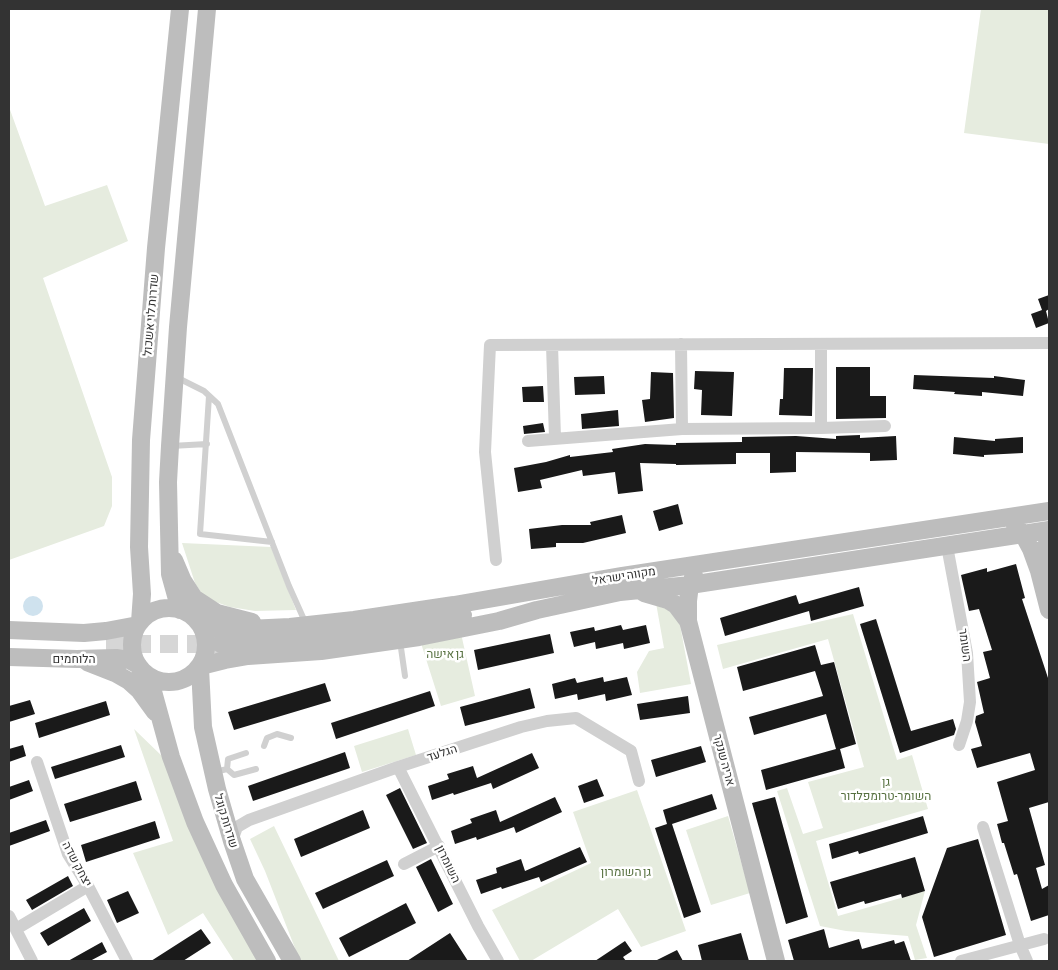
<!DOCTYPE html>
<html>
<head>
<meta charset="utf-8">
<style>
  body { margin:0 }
  #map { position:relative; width:1058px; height:970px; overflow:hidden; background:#fff; font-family:"Asap Condensed",sans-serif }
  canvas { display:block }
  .frame { position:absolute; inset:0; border:10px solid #333; pointer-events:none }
</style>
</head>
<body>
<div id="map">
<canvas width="1058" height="970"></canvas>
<div class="frame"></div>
</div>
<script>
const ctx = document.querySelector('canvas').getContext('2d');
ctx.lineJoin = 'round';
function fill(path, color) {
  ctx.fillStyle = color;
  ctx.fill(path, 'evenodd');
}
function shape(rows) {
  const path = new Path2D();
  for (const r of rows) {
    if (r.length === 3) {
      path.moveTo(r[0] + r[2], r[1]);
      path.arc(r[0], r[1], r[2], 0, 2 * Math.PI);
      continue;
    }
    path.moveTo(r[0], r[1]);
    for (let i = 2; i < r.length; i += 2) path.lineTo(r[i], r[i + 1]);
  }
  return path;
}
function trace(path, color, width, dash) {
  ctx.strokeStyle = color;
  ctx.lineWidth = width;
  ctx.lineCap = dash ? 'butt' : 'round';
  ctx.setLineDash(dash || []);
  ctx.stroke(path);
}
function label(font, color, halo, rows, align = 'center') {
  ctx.font = font + ' "Asap Condensed",Heebo,sans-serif';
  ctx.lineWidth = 5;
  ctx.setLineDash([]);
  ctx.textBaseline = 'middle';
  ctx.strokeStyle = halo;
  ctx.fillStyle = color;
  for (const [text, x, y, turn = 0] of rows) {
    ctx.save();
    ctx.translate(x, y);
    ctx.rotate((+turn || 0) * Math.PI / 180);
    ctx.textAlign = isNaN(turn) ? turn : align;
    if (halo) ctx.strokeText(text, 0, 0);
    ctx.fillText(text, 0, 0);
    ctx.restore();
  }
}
const green = shape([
  [981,9,1049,9,1049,144,964,133],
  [9,107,45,206,107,185,128,241,43,278,112,477,112,506,104,526,9,560],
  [182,543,271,547,296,610,255,611,230,607,213,601,202,594,195,583],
  [656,603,673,613,680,625,691,684,640,693,637,672,649,651,664,648],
  [853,614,897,760,912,755,928,809,816,841,838,916,925,891,916,925,927,958,915,960,908,936,846,931,820,926,777,791,787,788,803,834,823,828,808,782,864,767,828,639,723,669,717,645],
  [460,629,475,696,441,706,419,637],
  [134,729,163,757,260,961,234,961,203,913,168,935,133,853,173,841],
  [408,729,416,755,362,772,354,746],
  [637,790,686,931,641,947,618,909,531,961,520,961,492,910,591,863,573,812],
  [728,816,750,893,711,905,686,830],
  [274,826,339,961,300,961,265,871,250,839]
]);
const water = shape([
  [33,606,10]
]);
const building = shape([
  [1049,295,1049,309,1046,311,1049,323,1036,328,1031,314,1042,310,1038,299],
  [836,367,870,367,870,396,886,396,886,418,836,419],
  [784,368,813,368,812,416,779,415,780,399,783,399],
  [695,371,734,372,732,416,701,415,702,390,694,389],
  [651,372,673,373,674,418,645,422,642,400,650,399],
  [914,375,994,378,994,376,1025,380,1023,396,982,392,982,396,954,394,955,392,913,389],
  [604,376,605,394,575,395,574,377],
  [543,386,544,402,523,402,522,387],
  [618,410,619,426,582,429,581,414],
  [543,423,545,432,524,434,523,426],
  [860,435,860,438,896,436,897,460,870,461,870,453,796,452,796,472,770,473,770,453,736,453,736,464,676,465,676,464,640,463,643,491,618,494,615,472,583,476,582,470,540,480,542,488,518,492,514,468,546,462,570,455,570,457,613,452,612,449,645,444,676,445,676,443,742,442,742,437,796,436,836,439,836,436],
  [954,437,995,441,995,439,1023,437,1023,453,984,455,984,457,953,454],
  [678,504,683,524,659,531,653,511],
  [622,515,626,533,583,543,556,543,556,547,531,549,529,529,562,525,591,525,590,522],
  [1016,564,1025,598,1022,599,1049,681,1049,802,1029,808,1045,865,1036,868,1042,889,1049,885,1049,915,1031,921,1017,874,1014,875,1004,843,1002,843,997,824,1008,821,997,782,1035,770,1030,753,977,768,971,749,982,746,975,722,976,716,984,713,977,682,990,678,983,652,992,650,979,609,969,611,961,575,987,568,987,572],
  [859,587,864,606,811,621,809,611,725,636,720,618,796,595,799,604],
  [876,619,911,731,953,719,956,729,954,735,900,753,860,624],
  [621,625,623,630,646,625,650,643,624,649,623,643,596,649,595,642,574,647,570,632,594,627,595,631],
  [550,634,554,653,478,670,474,650],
  [815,645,821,665,834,662,856,744,840,749,845,768,766,790,761,770,836,749,826,714,754,735,749,717,823,696,815,671,743,691,737,667],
  [603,677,604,682,627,677,632,695,606,701,605,694,578,700,577,694,555,699,552,684,575,678,577,683],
  [325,683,331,701,234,730,228,712],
  [530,688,535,708,465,726,460,707],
  [430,691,435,706,336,739,331,723],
  [688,696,690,713,640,720,637,704],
  [30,700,35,714,9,722,9,706],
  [106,701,110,715,39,738,35,723],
  [23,745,26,756,9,762,9,749],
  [121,745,125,757,55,779,51,767],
  [701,746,706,762,656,777,651,760],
  [345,752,350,768,253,801,248,786],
  [532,753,539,768,493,789,491,783,454,795,453,793,432,800,428,786,449,779,447,774,473,766,477,778],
  [597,779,604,796,584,803,578,786],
  [29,780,33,791,9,800,9,787],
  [136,781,142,800,70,822,64,804],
  [400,788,427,843,413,849,386,795],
  [712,794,717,809,672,824,701,912,684,918,655,828,667,824,663,810],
  [555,797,562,812,516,833,514,827,477,840,476,837,455,844,451,831,472,823,470,819,496,810,500,822],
  [775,797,808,917,786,924,752,803],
  [363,810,370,828,301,857,294,839],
  [923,816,928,833,859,854,858,851,832,859,829,844],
  [46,820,50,831,9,846,9,833],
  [155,821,160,838,86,862,81,845],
  [978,839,1006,935,934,957,922,917,947,848],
  [580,847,587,862,541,882,539,877,502,889,501,887,481,894,476,880,497,873,496,868,521,859,525,871],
  [915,857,925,891,902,898,901,894,869,903,865,904,864,901,838,909,830,882],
  [431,859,453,904,438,912,416,867],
  [387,860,394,876,323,909,315,893],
  [68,876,73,886,32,910,26,900],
  [128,891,139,913,117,923,107,900],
  [406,903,416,923,349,957,339,938],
  [84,908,91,921,48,946,40,933],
  [201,929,211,943,183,961,151,961],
  [824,929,829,948,859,939,862,949,894,940,895,944,904,941,911,961,794,961,788,940],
  [450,933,468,961,407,961],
  [741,933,749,961,702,961,698,945],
  [625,941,632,951,623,957,626,961,595,961],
  [102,942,107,952,90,961,68,961],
  [677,950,683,961,655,961]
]);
const secondaryTunnel = shape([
  [106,644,221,644]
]);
const lane = shape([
  [176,377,204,391,218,404,289,586,306,624],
  [209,396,200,534,272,542],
  [171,446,207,444],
  [402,640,401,648,405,676],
  [264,746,267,738,277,734,291,738],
  [227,769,234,775,256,769],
  [215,772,227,769,228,759,246,753]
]);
const street = shape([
  [681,344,682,429],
  [821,344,821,428],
  [552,345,555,438],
  [528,441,682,429,821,428,885,426],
  [947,546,967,653,970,702,967,721,959,745],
  [496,560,485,452,490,345,1049,343],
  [37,762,68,854,88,886,127,961],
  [398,767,478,926,498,961],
  [983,827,1020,945,1027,961],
  [232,841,237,827,249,820,398,767,521,727,547,721,576,718,631,751,639,781],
  [404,864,439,846],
  [9,916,32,961],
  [16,929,88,886],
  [961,961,1044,939]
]);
const secondary = shape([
  [1015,526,1023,534,1031,549,1039,571,1049,610],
  [174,560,183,581,194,598,217,613,252,622],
  [1039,571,1041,554,1049,541],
  [694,576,690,585,688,601,688,621,776,961],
  [644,593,668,600,676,605,688,621],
  [169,645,37],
  [180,610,170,574,168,482,170,446,178,327,207,9],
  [140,622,142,594,139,547,141,440,156,248,180,9],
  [199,622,214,628,227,630,290,627,354,620,454,605,621,576,1049,511],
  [9,630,84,633,106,631,138,625],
  [221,644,310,638,355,633,463,615],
  [9,657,77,659,116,658,129,660,138,665],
  [87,662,115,673,129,681,139,690,155,712],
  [201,666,225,660,248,656,321,651,419,637,499,621,537,610,620,592,690,585,1049,530],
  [200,668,203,727,217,789,232,841,245,879,292,961],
  [149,677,171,757,195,822,224,885,267,961]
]);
const streetNames = [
  ["שדרות לוי אשכול",151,315,-85],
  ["מקווה ישראל",624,576,-9],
  ["השומר",965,645,82],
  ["הלוחמים",74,659],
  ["הגלעד",442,753,-18],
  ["אריה שנקר",724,760,75],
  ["שדרות קוגל",226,821,73],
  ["יצחק שדה",77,864,62],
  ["השומרון",448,864,64]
];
const parkNames = [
  ["גן אישה",445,654],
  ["גן",886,782],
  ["השומר-טרומפלדור",886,796],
  ["גן השומרון",626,872]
];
fill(green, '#e6ecdf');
fill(water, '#cfe2ee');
fill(building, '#1a1a1a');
trace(secondaryTunnel, '#d6d6d6', 18, [18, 9]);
trace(lane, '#d0d0d0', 6);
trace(street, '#d0d0d0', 12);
trace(secondary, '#bdbdbd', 18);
label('12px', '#333', '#fff', streetNames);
label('12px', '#56703f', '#fff', parkNames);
</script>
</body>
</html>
